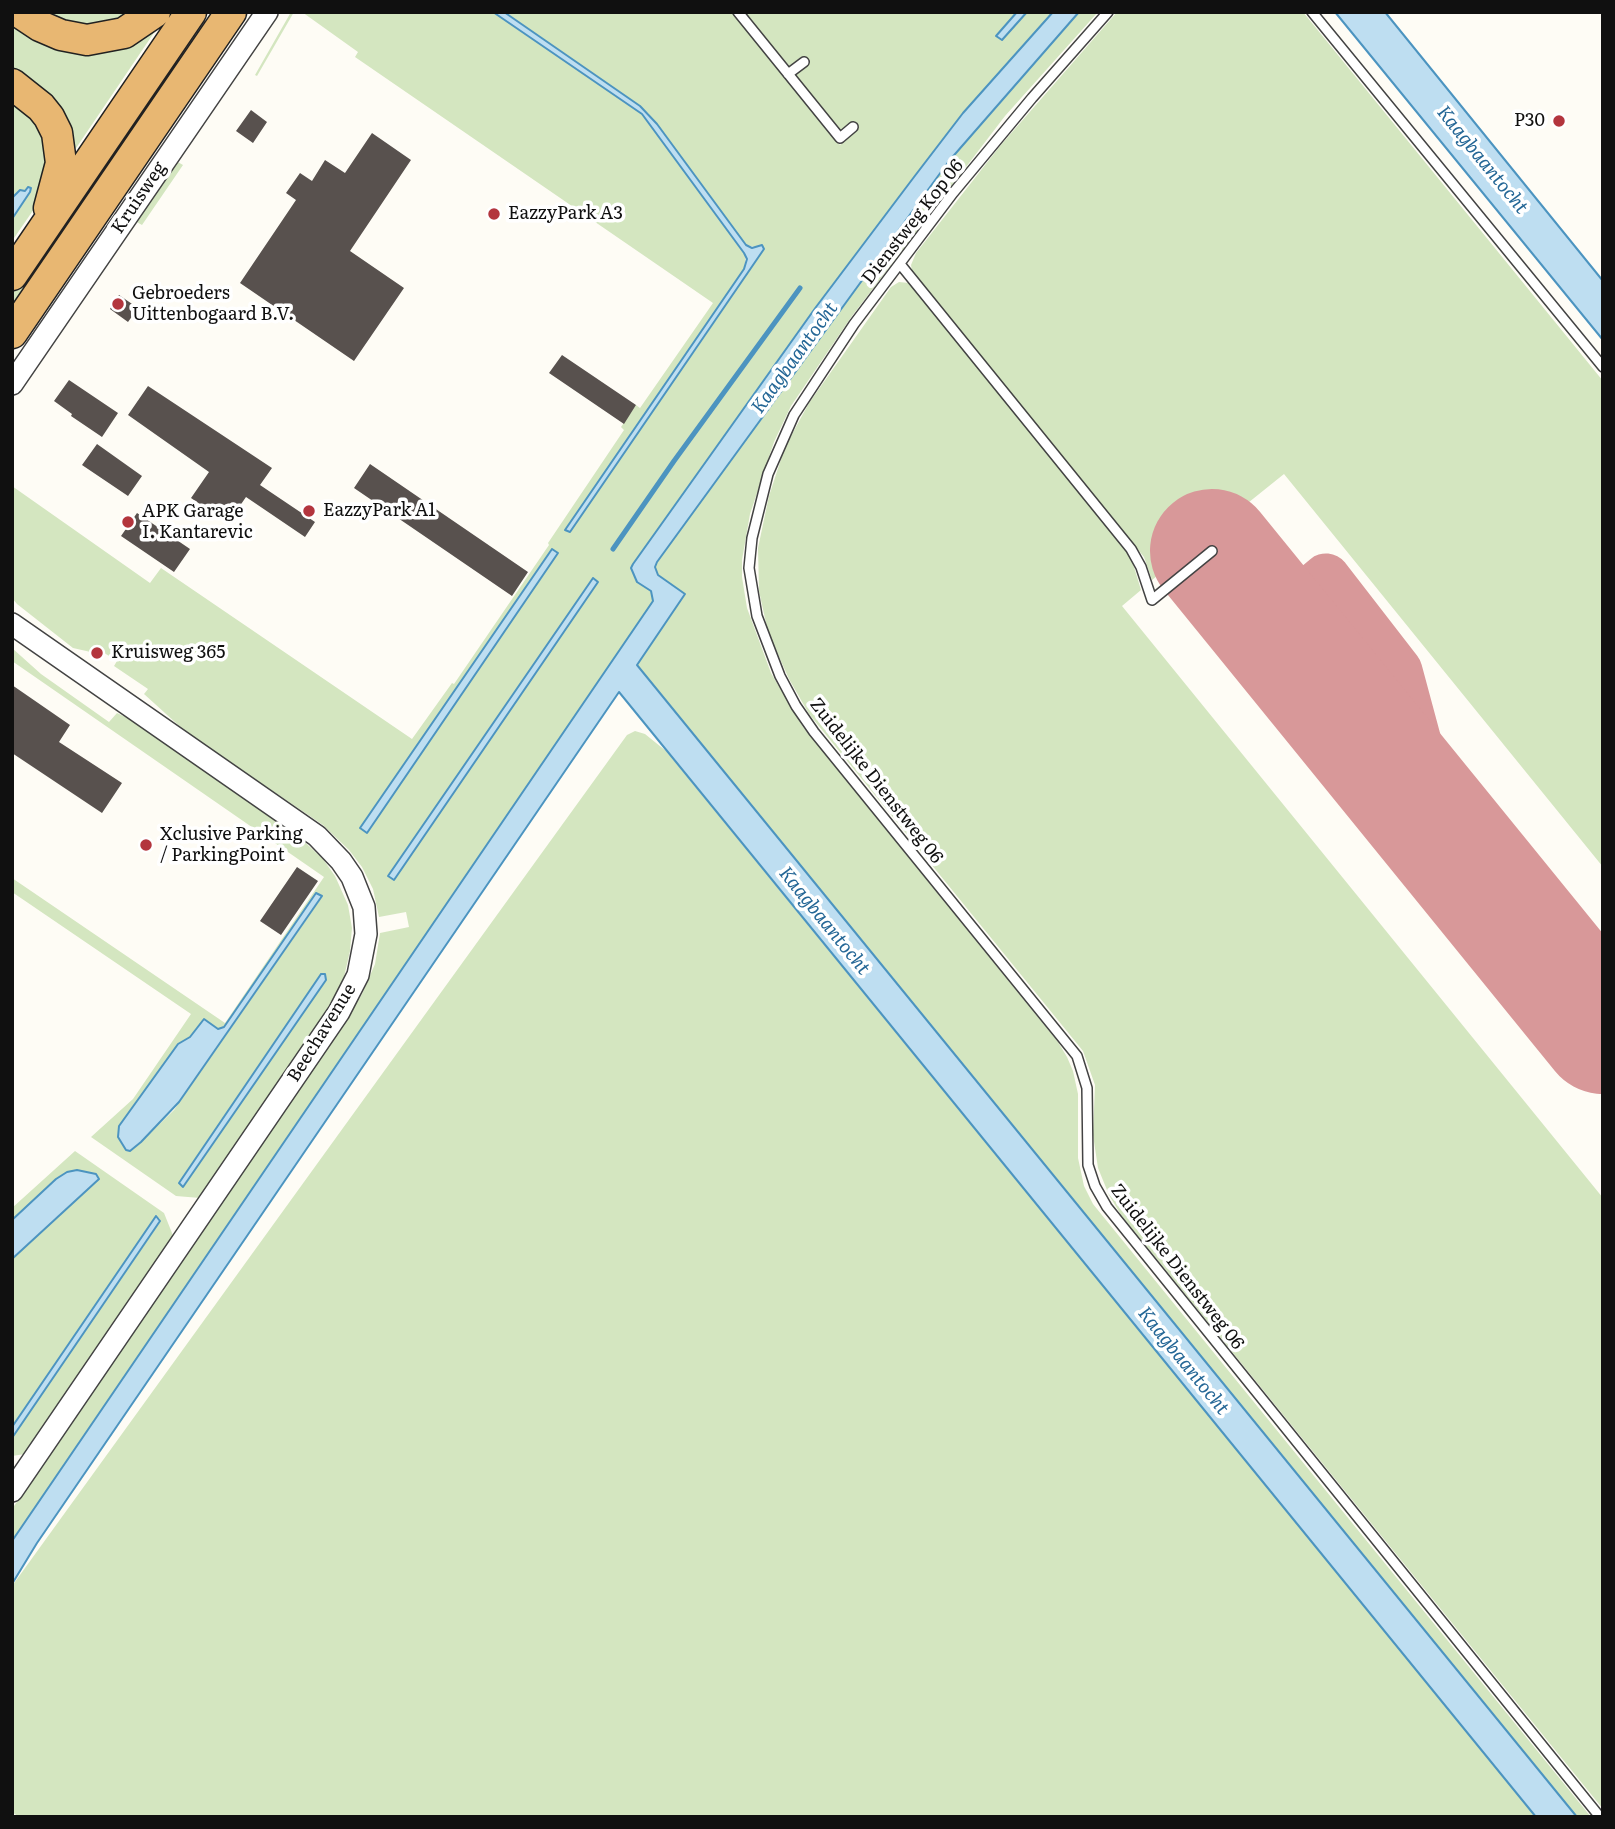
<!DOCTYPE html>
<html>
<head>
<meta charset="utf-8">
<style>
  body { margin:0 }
  #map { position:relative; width:1615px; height:1829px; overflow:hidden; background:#fefcf5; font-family:Literata,serif }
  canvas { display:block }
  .frame { position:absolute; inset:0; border:14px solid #101010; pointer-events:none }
</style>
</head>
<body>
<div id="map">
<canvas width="1615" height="1829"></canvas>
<div class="frame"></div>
</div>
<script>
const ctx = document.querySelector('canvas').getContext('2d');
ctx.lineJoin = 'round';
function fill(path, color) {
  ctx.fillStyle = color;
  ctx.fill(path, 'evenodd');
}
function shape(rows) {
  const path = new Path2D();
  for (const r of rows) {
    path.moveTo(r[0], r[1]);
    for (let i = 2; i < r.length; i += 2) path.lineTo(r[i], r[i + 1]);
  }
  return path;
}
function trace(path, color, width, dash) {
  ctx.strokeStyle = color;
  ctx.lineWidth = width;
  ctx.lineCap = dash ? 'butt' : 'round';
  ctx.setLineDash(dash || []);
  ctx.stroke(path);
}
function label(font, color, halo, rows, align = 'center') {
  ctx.font = font + ' Literata,serif';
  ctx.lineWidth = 7;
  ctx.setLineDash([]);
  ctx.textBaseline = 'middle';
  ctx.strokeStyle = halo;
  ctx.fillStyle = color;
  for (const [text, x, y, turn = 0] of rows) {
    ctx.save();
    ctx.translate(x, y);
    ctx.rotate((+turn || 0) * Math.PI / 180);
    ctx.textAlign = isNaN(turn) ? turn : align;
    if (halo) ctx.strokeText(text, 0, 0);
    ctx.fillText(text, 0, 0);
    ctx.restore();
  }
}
const green = shape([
  [29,12,145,12,92,32],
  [168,12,68,160,12,78,12,15,45,36],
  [291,12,294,12,257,76,255,75],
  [302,12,493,12,642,114,746,256,744,269,566,529,697,348,764,249,746,245,648,113,504,12,733,12,840,145,859,128,853,121,840,132,795,76,807,64,801,57,789,67,745,12,1017,12,997,35,1002,40,1027,12,1053,12,963,113,914,177,816,307,633,564,631,569,651,591,653,601,12,1541,12,1509,350,1014,362,994,375,964,380,933,409,927,406,912,379,917,373,889,362,867,349,850,323,825,187,733,144,694,148,689,114,666,117,661,98,649,95,653,73,648,17,604,12,598,12,486,150,583,161,568,412,739,452,683,454,684,549,545,548,543,624,430,621,427,636,405,640,408,713,303,355,57,358,52],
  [552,549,367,832,361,829,361,828],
  [1079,12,1098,12,1005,116,852,316,791,406,774,442,750,514,742,560,742,577,747,608,771,673,803,727,1058,1042,1067,1057,1073,1071,1078,1094,1078,1158,1084,1186,1093,1204,1591,1817,1577,1817,637,665,685,594,658,575,655,567,657,562,949,161],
  [1117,12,1303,12,1603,381,1603,867,1284,474,1152,580,1144,557,912,271,911,265,916,253,1000,146],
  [162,75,168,80,12,309,12,293],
  [12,91,50,133,43,196,12,241,12,219,31,189,15,195,12,198],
  [176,161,183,165,142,225,135,221],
  [899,282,909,283,915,289,1125,548,1131,557,1141,590,1122,606,1603,1198,1603,1809,1121,1215,1109,1195,1098,1168,1093,1135,1095,1085,1083,1051,809,714,789,679,768,632,759,591,758,548,769,496,785,447,809,403,891,287],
  [12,648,41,674,109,722,117,713,136,722,295,833,323,859,335,876,348,905,352,928,350,951,344,977,333,999,320,1023,200,1198,176,1196,91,1137,133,1099,191,1014,12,892,12,878,225,1023,324,877,12,661],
  [316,893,322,897,174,1110,141,1142,127,1151,118,1137,119,1126,178,1044,190,1037,204,1019,218,1029,224,1027],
  [321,974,184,1186,183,1186,179,1183],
  [635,731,645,734,666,751,1536,1817,19,1817,12,1812,12,1586,627,735],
  [75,1151,164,1213,174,1238,25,1454,12,1456,12,1438,160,1222,160,1219,155,1217,12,1427,12,1259,99,1178,84,1171,72,1171,64,1174,12,1220,12,1208]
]);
const water = shape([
  [493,12,504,12,640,106,657,124,746,245,752,248,762,245,764,249,570,532,565,530,744,269,747,259,744,253,642,114,493,12],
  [1017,12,1027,12,1002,40,996,36,1017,12],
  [1053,12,1079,12,949,161,657,562,655,567,658,575,685,594,637,665,1577,1817,1536,1817,619,692,37,1543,12,1584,12,1541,653,601,651,591,637,582,631,568,633,564,816,307,914,177,963,113,1053,12],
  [1335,12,1385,12,1603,281,1603,340,1335,12],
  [28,187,31,188,30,192,12,219,12,198,20,190,25,191,28,187],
  [552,549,558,553,367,833,360,828,552,549],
  [593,578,598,582,394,880,388,876,593,578],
  [316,893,322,896,179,1102,141,1142,130,1151,126,1150,118,1137,119,1126,178,1044,190,1037,204,1019,218,1029,224,1027,316,893],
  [321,974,325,974,326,980,183,1187,179,1183,321,974],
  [77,1170,96,1174,99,1179,12,1259,12,1220,56,1179,67,1172,77,1170],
  [156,1216,160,1221,12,1438,12,1427,156,1216]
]);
const stream = shape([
  [613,549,674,461,800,288]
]);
const taxiway = shape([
  [1271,624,1326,578,1398,671,1437,816,1449,841,1459,855]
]);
const runway = shape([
  [1212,551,1603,1032]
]);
const building = shape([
  [251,110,267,122,253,143,236,131],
  [372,133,411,160,350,251,404,288,354,361,240,283,296,200,286,193,300,173,312,181,325,160,345,173],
  [119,295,138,308,128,322,110,309],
  [562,355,636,405,624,424,549,373],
  [69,380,118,413,102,437,71,416,72,414,54,401],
  [148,386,272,468,260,485,315,522,305,537,246,497,228,523,191,498,209,472,128,415],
  [97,444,142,476,128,496,82,465],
  [370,464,528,572,512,596,354,488],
  [137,513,190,549,174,572,121,536],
  [12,685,70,725,59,742,122,783,102,813,12,753],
  [297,867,318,881,281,935,260,921]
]);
const service = shape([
  [738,12,840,138,853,127],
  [1108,12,1032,98,953,193,854,324,794,415,768,474,752,538,749,568,757,616,780,676,796,706,814,732,1077,1056,1087,1088,1088,1165,1095,1186,1107,1207,1600,1817],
  [1312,12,1603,367],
  [788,74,804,62],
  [900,264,1131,549,1141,567,1152,600,1212,551]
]);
const tertiary = shape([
  [12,384,267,12],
  [12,624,317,836,341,861,352,877,364,907,366,934,358,975,339,1012,12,1491]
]);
const trunk = shape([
  [19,12,40,26,61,35,87,40,124,33,155,12],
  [12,84,41,107,49,117,57,133,61,163,49,208],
  [12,275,191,12],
  [12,333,231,12]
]);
const markers = [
  [1559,121,7,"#b3353d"],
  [494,214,7,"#b3353d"],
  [118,304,7,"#b3353d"],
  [309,511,7,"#b3353d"],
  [128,522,7,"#b3353d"],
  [97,653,7,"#b3353d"],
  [146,845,7,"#b3353d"]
];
const poiNames = [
  ["P30",1545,121,"right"],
  ["EazzyPark A3",508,214],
  ["Gebroeders",132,294],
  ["Uittenbogaard B.V.",132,315],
  ["EazzyPark A1",323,511],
  ["APK Garage",142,512],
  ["I. Kantarevic",142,533],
  ["Kruisweg 365",111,653],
  ["Xclusive Parking",160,835],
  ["/ ParkingPoint",160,856]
];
const streetNames = [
  ["Kruisweg",139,198,-56],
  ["Dienstweg Kop 06",913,222,-52],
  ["Zuidelijke Dienstweg 06",876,781,52],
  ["Beechavenue",322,1033,-58],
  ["Zuidelijke Dienstweg 06",1177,1267,52]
];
const waterNames = [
  ["Kaagbaantocht",1482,160,51],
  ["Kaagbaantocht",795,358,-54],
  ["Kaagbaantocht",824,921,51],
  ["Kaagbaantocht",1183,1361,51]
];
fill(green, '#d4e6c0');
fill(water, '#bedef1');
trace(water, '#4c94c0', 2);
trace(stream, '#4c94c0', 5);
trace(taxiway, '#d89899', 49);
trace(runway, '#d89899', 124);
fill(building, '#58514e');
trace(service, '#434343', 12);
trace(tertiary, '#434343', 24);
trace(trunk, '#212121', 33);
trace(service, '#fff', 9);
trace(tertiary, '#fff', 21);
trace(trunk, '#e8b772', 30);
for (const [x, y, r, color] of markers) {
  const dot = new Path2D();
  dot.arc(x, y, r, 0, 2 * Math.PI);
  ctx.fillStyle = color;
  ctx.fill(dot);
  trace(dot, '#fff', 2.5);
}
label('18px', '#101010', '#fff', poiNames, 'left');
label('18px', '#101010', '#fff', streetNames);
label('italic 19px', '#256796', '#fff', waterNames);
</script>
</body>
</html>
